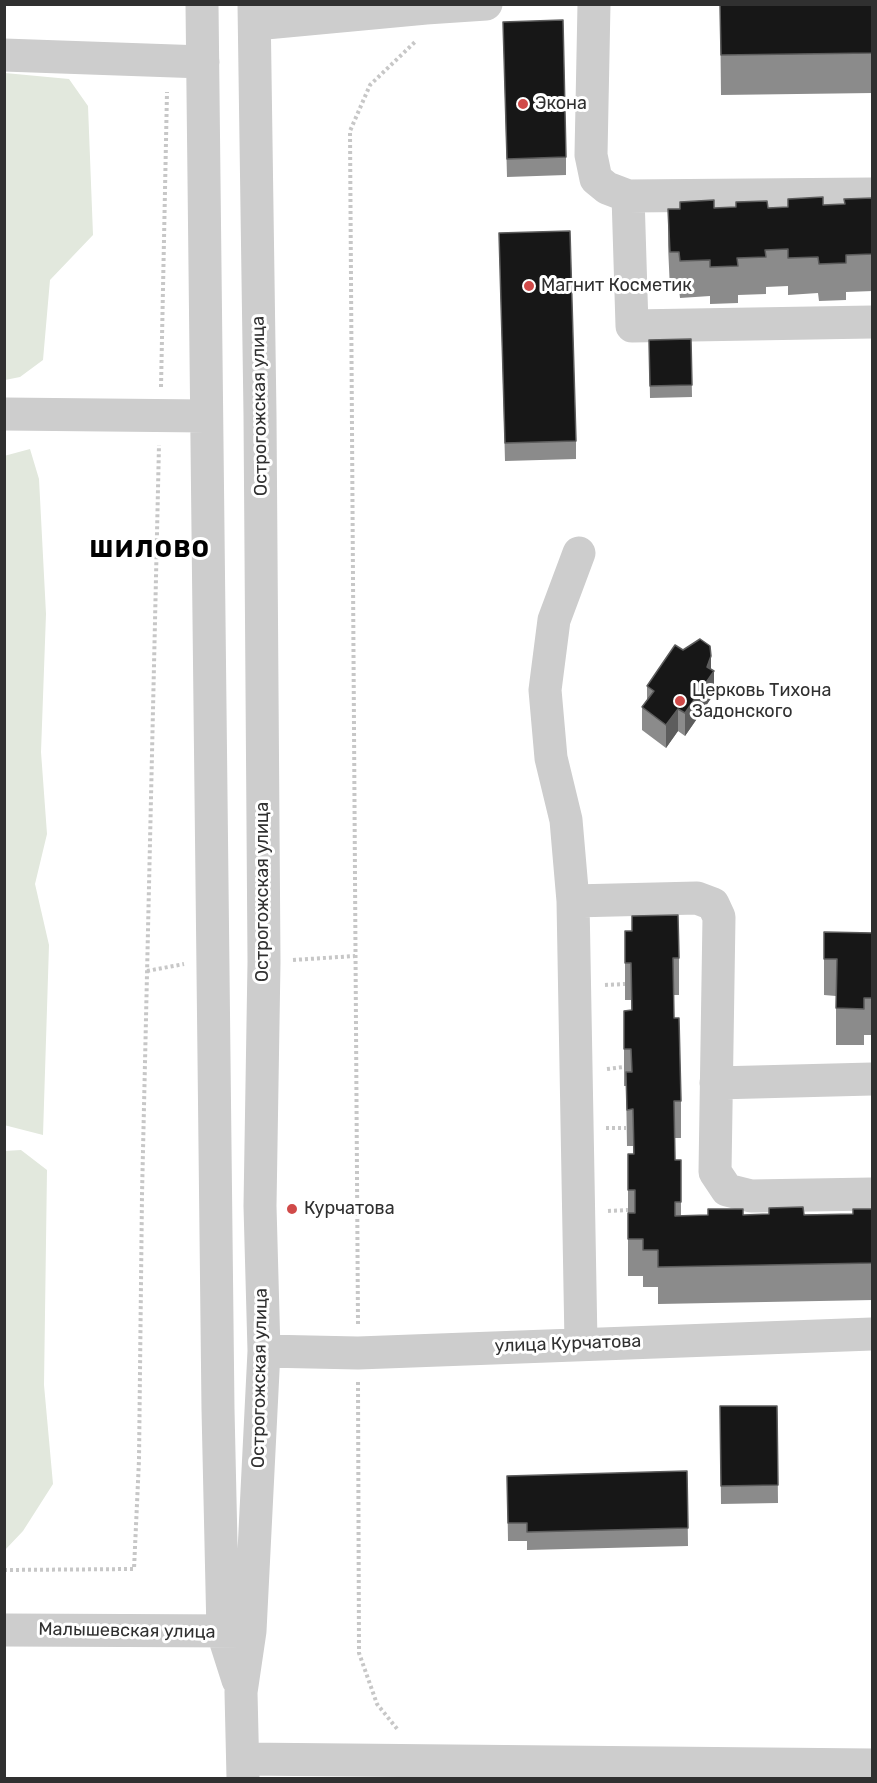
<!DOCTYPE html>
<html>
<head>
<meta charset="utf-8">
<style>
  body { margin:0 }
  #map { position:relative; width:877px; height:1783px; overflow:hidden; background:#fff; font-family:Rubik,sans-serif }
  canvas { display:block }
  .frame { position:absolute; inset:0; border:6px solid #303030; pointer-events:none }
</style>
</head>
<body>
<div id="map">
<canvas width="877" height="1783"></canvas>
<div class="frame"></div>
</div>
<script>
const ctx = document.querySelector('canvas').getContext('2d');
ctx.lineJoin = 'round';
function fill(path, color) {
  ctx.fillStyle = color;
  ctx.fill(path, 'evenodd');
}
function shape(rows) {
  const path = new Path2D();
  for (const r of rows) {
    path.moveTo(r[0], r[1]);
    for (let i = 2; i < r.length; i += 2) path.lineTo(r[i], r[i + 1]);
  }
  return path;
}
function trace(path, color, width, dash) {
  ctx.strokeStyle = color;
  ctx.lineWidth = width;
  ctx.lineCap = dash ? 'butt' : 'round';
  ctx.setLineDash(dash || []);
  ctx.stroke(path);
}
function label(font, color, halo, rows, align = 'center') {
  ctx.font = font + ' Rubik,sans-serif';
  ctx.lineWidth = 6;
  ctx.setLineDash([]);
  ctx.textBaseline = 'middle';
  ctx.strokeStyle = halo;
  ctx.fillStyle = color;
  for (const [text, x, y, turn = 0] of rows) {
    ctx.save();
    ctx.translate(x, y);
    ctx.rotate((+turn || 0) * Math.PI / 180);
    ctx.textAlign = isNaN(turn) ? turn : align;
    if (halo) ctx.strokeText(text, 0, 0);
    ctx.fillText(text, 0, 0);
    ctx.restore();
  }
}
const green = shape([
  [5,73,69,79,88,106,93,235,50,280,43,360,20,377,5,380],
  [30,449,39,479,46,614,41,752,47,834,35,884,49,945,43,1135,4,1125,4,456],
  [21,1150,47,1170,44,1385,53,1484,23,1531,5,1550,4,1151]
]);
const path = shape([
  [161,387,167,92],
  [293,960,355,956],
  [147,971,184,964],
  [605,985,625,984],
  [607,1069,624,1067],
  [606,1128,626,1128],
  [608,1211,628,1210],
  [358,1324,350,131,370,85,416,41],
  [358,1382,359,1653,377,1704,398,1730],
  [4,1570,134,1569,139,1460,142,1195,159,445]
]);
const minor = shape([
  [202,4,218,1409,223,1633,238,1680],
  [594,4,591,155,596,179,607,188,628,196,872,194],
  [255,24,426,8,486,4],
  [4,55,203,62],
  [628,196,632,326,872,322],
  [4,414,206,416],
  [579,553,554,620,545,690,551,758,566,820,573,901,581,1343],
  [573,901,697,898,713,904,719,917,715,1172,727,1190,751,1196,872,1194],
  [716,1083,872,1079],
  [264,1351,358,1353,872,1334],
  [4,1630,245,1631],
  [243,1759,872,1765],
  [243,1778,241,1692,250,1631,264,1351,260,1206,264,962,260,415,254,4]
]);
const wall = shape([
  [720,4,873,4,873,93,721,95],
  [503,22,566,157,566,175,507,177],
  [873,198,873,291,846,292,846,300,819,301,818,293,788,295,788,286,766,287,766,294,738,295,738,303,710,304,710,296,680,298,679,289,670,289,668,246,668,209,768,208,823,205,844,204],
  [499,233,576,441,576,459,505,461],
  [691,339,692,397,650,398,649,340],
  [711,670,714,694,685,736,678,731,666,748,642,730,642,707,647,700,647,686],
  [625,931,679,958,679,995,674,995,674,1018,681,1101,681,1138,675,1138,675,1160,681,1160,681,1216,853,1214,873,1209,873,1300,658,1304,658,1287,643,1287,643,1276,628,1276,628,1154,633,1154,633,1146,627,1146,626,1086,624,1086,624,1011,631,1010,631,1000,625,1000],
  [824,932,873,933,873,1035,864,1035,864,1045,836,1045,836,996,824,995],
  [720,1406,777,1406,778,1503,721,1504],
  [687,1471,688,1546,527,1550,527,1541,508,1541,507,1476]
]);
const shadedWall = shape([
  [711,656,711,675,714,671,714,694,685,736,685,713],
  [678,709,678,731,666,748,666,725]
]);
const building = shape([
  [720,4,873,4,873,53,721,55,720,4],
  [563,20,566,157,507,159,503,22,563,20],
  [823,197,823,205,845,204,844,199,873,198,873,254,846,255,846,263,819,264,818,257,788,258,788,249,765,250,766,257,737,258,738,266,710,267,710,260,680,261,679,252,670,252,668,209,680,209,680,202,714,200,714,208,736,207,736,202,767,201,768,208,788,207,788,199,823,197],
  [570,231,576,441,505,443,499,233,570,231],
  [691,339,692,385,650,386,649,340,691,339],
  [700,639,710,646,711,656,707,667,714,671,685,713,678,709,666,725,642,707,654,691,647,686,675,645,683,650,700,639],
  [678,915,679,958,673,958,674,1018,679,1018,681,1101,674,1101,675,1160,681,1160,681,1202,675,1202,675,1216,708,1215,708,1209,743,1209,743,1215,769,1214,769,1208,803,1207,804,1215,853,1214,853,1209,873,1209,873,1263,658,1267,658,1250,643,1250,643,1239,628,1239,628,1213,635,1213,635,1190,628,1190,628,1154,634,1154,633,1109,627,1110,626,1072,632,1072,631,1049,624,1049,624,1011,632,1010,631,963,625,963,625,931,632,931,632,916,678,915],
  [824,932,873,933,873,998,864,998,864,1009,836,1008,837,959,824,959,824,932],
  [720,1406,777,1406,778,1485,721,1486,720,1406],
  [687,1471,688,1528,527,1532,527,1523,508,1523,507,1476,687,1471]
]);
const markers = [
  [523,104,6,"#d04a49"],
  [529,286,6,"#d04a49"],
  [680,701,6,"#d04a49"],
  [292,1209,6,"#d04a49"]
];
const poiNames = [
  ["Экона",535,104],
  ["Магнит Косметик",541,286],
  ["Церковь Тихона",692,691],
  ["Задонского",692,712],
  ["Курчатова",304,1209]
];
const streetNames = [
  ["Острогожская улица",260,406,-91],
  ["Острогожская улица",263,892,-90],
  ["улица Курчатова",568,1344,-2],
  ["Острогожская улица",260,1378,-89],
  ["Малышевская улица",127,1631,1]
];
const districtNames = [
  ["ШИЛОВО",150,550]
];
fill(green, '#e2e8dd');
trace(path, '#c7c7c7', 4, [3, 3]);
trace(minor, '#cdcdcd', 33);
fill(wall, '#8b8b8b');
fill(shadedWall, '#5d5d5d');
fill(building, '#171717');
trace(building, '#5d5d5d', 1.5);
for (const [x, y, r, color] of markers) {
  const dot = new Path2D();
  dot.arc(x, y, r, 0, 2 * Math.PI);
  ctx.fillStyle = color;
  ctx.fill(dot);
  trace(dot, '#fff', 2);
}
label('18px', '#303030', '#fff', poiNames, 'left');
label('18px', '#303030', '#fff', streetNames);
ctx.letterSpacing = '1.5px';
label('bold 24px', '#000', '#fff', districtNames);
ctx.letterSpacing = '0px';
</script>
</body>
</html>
